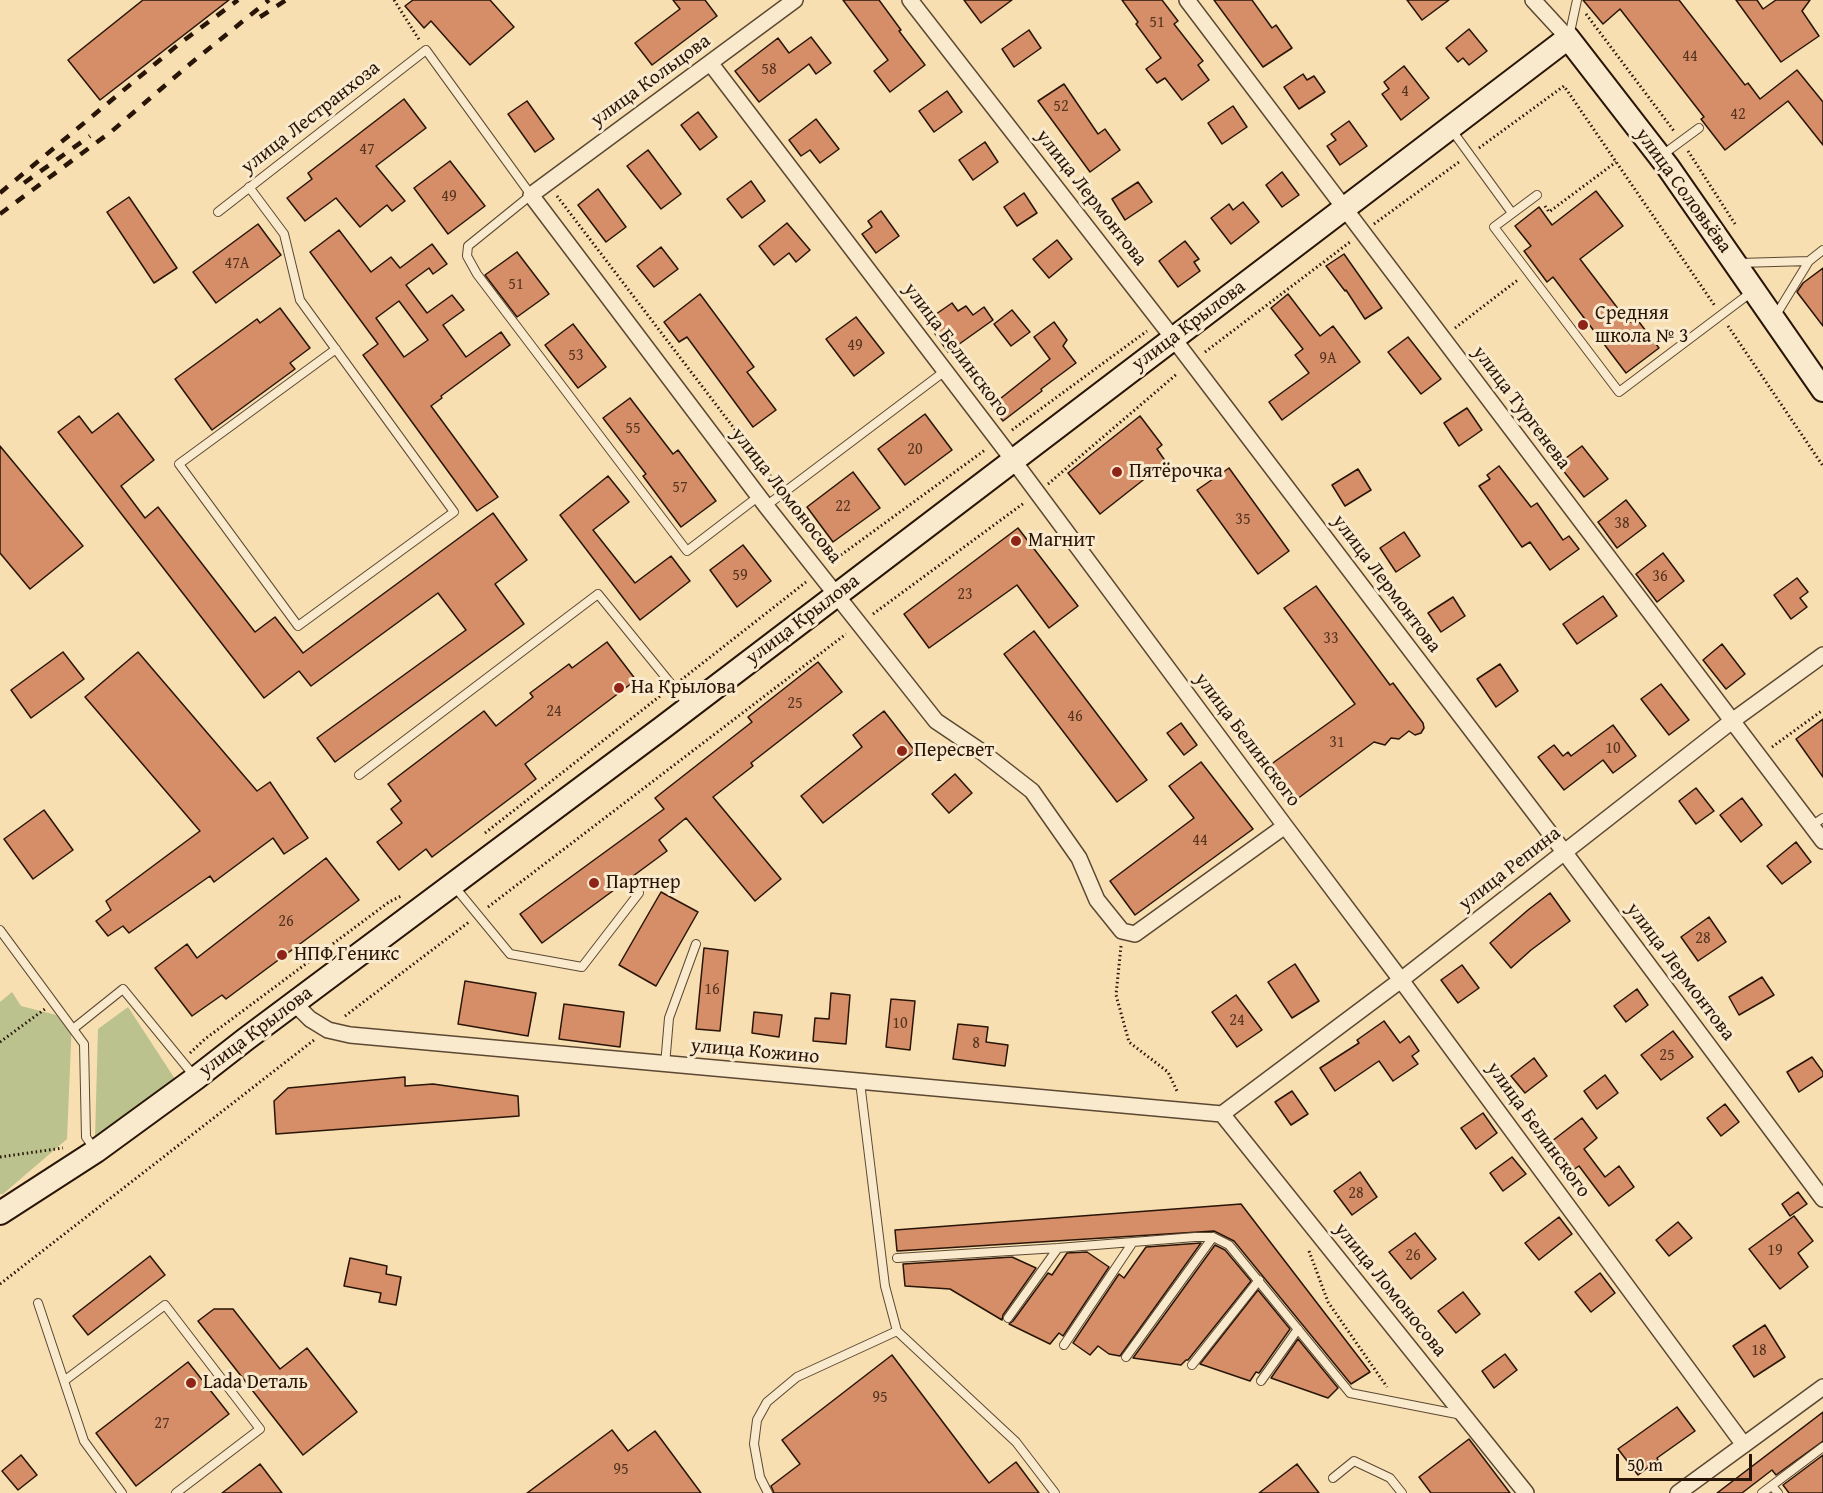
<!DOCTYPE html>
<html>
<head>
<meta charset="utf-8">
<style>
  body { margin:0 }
  #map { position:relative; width:1823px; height:1493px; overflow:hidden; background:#f7dfb2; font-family:"Gentium Book Plus",serif }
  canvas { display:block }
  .scale { position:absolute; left:1616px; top:1454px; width:136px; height:27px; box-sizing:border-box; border:3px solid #291507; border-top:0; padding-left:8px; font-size:18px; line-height:21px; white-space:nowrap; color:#291507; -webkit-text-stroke:4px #faeacd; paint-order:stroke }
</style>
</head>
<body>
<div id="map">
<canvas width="1823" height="1493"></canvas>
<div class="scale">50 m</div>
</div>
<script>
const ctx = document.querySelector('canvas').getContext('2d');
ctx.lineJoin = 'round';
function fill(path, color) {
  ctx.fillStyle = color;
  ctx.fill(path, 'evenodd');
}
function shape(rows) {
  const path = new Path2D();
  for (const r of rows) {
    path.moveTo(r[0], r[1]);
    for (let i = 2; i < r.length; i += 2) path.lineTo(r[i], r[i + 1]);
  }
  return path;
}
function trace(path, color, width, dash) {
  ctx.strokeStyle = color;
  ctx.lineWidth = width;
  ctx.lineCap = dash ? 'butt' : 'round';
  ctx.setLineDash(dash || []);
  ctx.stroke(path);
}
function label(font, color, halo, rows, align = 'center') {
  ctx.font = font + ' "Gentium Book Plus",serif';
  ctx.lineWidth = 6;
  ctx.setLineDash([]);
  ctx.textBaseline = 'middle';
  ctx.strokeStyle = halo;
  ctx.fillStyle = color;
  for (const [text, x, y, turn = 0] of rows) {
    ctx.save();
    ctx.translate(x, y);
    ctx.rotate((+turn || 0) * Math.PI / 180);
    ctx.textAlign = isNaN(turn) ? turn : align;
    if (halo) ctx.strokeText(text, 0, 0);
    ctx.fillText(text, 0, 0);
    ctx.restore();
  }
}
const green = shape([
  [12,992,21,1006,72,1019,67,1139,3,1194,0,1194,0,1002],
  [128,1007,175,1079,95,1138,98,1029]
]);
const building = shape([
  [143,0,229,0,100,100,68,60,143,0],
  [413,0,490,0,514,27,470,65,431,21,424,28,405,6,413,0],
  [673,0,705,0,717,16,652,65,635,43,680,9,673,0],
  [843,0,879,0,901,30,899,31,925,65,890,92,874,71,888,60,843,0],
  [964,0,1012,0,981,23,964,0],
  [1122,0,1162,0,1178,21,1174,24,1203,61,1198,65,1209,80,1182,100,1165,78,1157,83,1146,69,1161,58,1136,24,1138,22,1122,0],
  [1214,0,1252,0,1272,28,1276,25,1292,48,1263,67,1214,0],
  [1407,0,1449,0,1422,20,1407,0],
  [1583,0,1679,0,1745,85,1748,83,1760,99,1797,70,1823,102,1823,145,1788,101,1725,150,1701,119,1704,117,1620,9,1603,24,1583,0],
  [1736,0,1757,0,1763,9,1776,0,1810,0,1802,11,1819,36,1781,62,1736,0],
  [1469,29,1487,51,1469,65,1463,58,1458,62,1446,48,1469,29],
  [1029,30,1041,48,1014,67,1002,49,1029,30],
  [811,37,831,63,816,74,809,64,759,102,735,71,778,38,789,53,811,37],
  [1404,66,1429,98,1401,120,1382,94,1389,89,1384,82,1404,66],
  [1303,74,1307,80,1314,76,1325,92,1299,109,1284,87,1303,74],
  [1064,84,1098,134,1105,129,1120,150,1090,172,1038,101,1064,84],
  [947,91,962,112,934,132,919,111,947,91],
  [404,99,426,128,376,166,405,201,392,211,387,205,360,227,336,198,305,221,287,198,312,179,308,173,404,99],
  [527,101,554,139,535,152,508,114,527,101],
  [1233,106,1247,127,1222,144,1208,123,1233,106],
  [698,112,717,137,700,150,681,125,698,112],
  [816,119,839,149,820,163,810,150,801,156,789,140,816,119],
  [1349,121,1367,146,1340,165,1327,146,1336,140,1331,134,1349,121],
  [985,142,998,162,973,180,959,160,985,142],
  [648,150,681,194,661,209,627,166,648,150],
  [450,161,485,206,448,234,414,188,450,161],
  [1282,172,1299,195,1282,207,1266,185,1282,172],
  [751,181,765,201,742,218,727,199,751,181],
  [1138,182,1152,202,1125,220,1112,199,1138,182],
  [598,189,626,227,606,242,578,205,598,189],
  [1596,191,1623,226,1580,259,1629,323,1636,318,1659,348,1626,373,1553,277,1547,282,1524,251,1531,246,1515,226,1539,207,1552,225,1596,191],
  [1024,193,1037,213,1017,226,1004,207,1024,193],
  [129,197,177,268,154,283,107,212,129,197],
  [1243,202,1259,222,1231,244,1211,218,1229,204,1233,210,1243,202],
  [881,211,899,236,876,253,862,234,872,227,868,221,881,211],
  [787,223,810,250,796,262,789,253,774,265,759,246,787,223],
  [258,224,281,255,216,303,193,272,258,224],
  [339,230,371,272,391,257,400,268,432,244,447,264,433,274,429,268,406,285,427,313,452,295,464,310,443,325,466,357,501,332,510,345,441,396,442,398,431,406,498,497,477,511,363,355,378,344,310,252,339,230],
  [399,301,428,340,404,357,376,318,399,301],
  [1057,240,1072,259,1049,278,1033,259,1057,240],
  [1185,241,1199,259,1194,262,1200,271,1178,287,1159,261,1185,241],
  [661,247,678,269,654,287,637,266,661,247],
  [517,252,549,294,517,317,485,275,517,252],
  [1344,254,1382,308,1365,319,1346,290,1345,291,1326,266,1344,254],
  [1823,268,1823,326,1797,292,1803,283,1823,268],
  [700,294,754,367,747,372,776,410,753,427,687,337,679,342,664,322,700,294],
  [1288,294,1320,336,1333,326,1360,362,1282,420,1269,402,1309,373,1295,355,1303,349,1271,308,1288,294],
  [952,303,958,311,966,306,973,315,984,307,993,320,948,352,926,321,952,303],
  [280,308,310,348,290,363,295,369,212,430,175,379,257,319,260,323,280,308],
  [1012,310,1030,332,1011,346,994,324,1012,310],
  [856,317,884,353,854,376,826,339,856,317],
  [1054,322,1067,340,1063,346,1076,363,1041,389,1042,391,1003,421,991,406,1050,359,1034,337,1054,322],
  [573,324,606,367,578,388,545,345,573,324],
  [1408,337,1441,379,1421,394,1388,352,1408,337],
  [630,398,673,454,678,450,716,501,681,527,643,476,646,474,603,418,630,398],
  [1467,408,1482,430,1459,446,1444,423,1467,408],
  [118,413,154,460,121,486,145,518,158,507,255,632,275,617,303,653,493,513,527,560,495,584,524,624,335,762,317,738,466,630,438,593,311,686,299,671,264,698,58,432,79,416,92,433,118,413],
  [925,414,952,450,905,485,878,449,925,414],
  [1140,416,1162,445,1157,449,1166,462,1100,514,1068,473,1140,416],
  [0,446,83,546,30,589,0,553,0,446],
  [1582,446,1608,479,1584,497,1558,464,1582,446],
  [1499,466,1531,507,1537,503,1563,540,1569,536,1579,549,1550,570,1530,542,1522,547,1479,486,1490,479,1487,475,1499,466],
  [1229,468,1289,551,1258,574,1197,490,1229,468],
  [1358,469,1371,490,1345,506,1332,485,1358,469],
  [853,472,880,508,833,542,807,507,853,472],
  [608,476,629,502,593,530,635,583,671,556,690,581,640,620,560,515,608,476],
  [1626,500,1646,526,1617,548,1598,522,1626,500],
  [1018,528,1078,606,1049,628,1017,585,929,648,904,614,1018,528],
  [1404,532,1420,556,1396,572,1380,548,1404,532],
  [743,545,771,581,737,607,710,570,743,545],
  [1663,553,1684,581,1657,602,1636,574,1663,553],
  [1797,578,1808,592,1800,598,1807,607,1791,619,1774,595,1797,578],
  [1316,586,1390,685,1393,683,1423,723,1424,728,1421,733,1415,735,1409,731,1399,739,1391,738,1385,745,1374,742,1289,805,1263,770,1355,704,1284,608,1316,586],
  [1603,596,1617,616,1577,644,1563,624,1603,596],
  [1453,597,1465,616,1441,632,1428,613,1453,597],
  [1034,631,1147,780,1117,802,1004,654,1034,631],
  [607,642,636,680,525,764,536,779,432,857,426,849,399,870,377,842,402,823,391,809,401,801,388,784,484,711,496,726,533,697,530,693,569,664,572,668,607,642],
  [1722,644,1745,674,1726,689,1703,660,1722,644],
  [63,652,84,679,31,718,11,690,63,652],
  [138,652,257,791,270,782,308,838,284,854,273,838,214,882,210,876,129,933,123,926,108,936,96,921,111,910,106,901,200,831,85,697,138,652],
  [818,662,842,692,751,763,753,766,713,797,781,879,755,901,686,818,659,840,667,851,542,943,520,914,664,809,655,798,752,722,748,717,818,662],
  [1500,664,1518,691,1496,707,1477,679,1500,664],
  [1661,684,1689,720,1669,735,1641,699,1661,684],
  [884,711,915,751,823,823,801,796,862,747,853,735,884,711],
  [1823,719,1823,777,1796,739,1823,719],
  [1181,723,1197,745,1184,755,1167,733,1181,723],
  [1613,725,1636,756,1613,773,1603,760,1564,790,1538,757,1554,745,1563,756,1568,752,1571,756,1613,725],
  [1201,762,1253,829,1135,915,1110,881,1194,818,1169,786,1201,762],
  [955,774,972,793,949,813,932,794,955,774],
  [1696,788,1714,811,1696,824,1679,801,1696,788],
  [1742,798,1762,825,1741,842,1720,815,1742,798],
  [44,810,73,850,33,879,4,839,44,810],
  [1796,842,1811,862,1782,884,1767,866,1796,842],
  [326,858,359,900,226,999,222,995,192,1016,155,968,187,944,197,958,326,858],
  [661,892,698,912,656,986,619,965,661,892],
  [1550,893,1570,921,1531,950,1511,968,1490,943,1528,910,1550,893],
  [1709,917,1726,942,1698,961,1681,937,1709,917],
  [704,948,728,951,720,1031,696,1029,704,948],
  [1295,964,1319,1001,1292,1018,1268,982,1295,964],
  [1462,965,1479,988,1458,1003,1441,980,1462,965],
  [1762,977,1774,995,1739,1015,1729,997,1762,977],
  [465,981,536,993,528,1036,458,1024,465,981],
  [1637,989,1648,1005,1626,1022,1614,1006,1637,989],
  [831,993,850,995,846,1044,813,1041,815,1018,829,1019,831,993],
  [1236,995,1262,1030,1237,1047,1212,1012,1236,995],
  [891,999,915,1001,910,1050,886,1047,891,999],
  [564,1004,624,1012,620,1047,559,1039,564,1004],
  [754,1012,782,1015,779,1037,752,1033,754,1012],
  [1384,1021,1400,1043,1409,1036,1419,1051,1412,1056,1418,1064,1393,1081,1379,1061,1335,1091,1320,1068,1359,1043,1357,1040,1384,1021],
  [958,1024,988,1027,986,1042,1008,1045,1005,1066,953,1059,958,1024],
  [1673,1031,1693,1057,1661,1080,1641,1055,1673,1031],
  [1812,1057,1823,1072,1823,1076,1799,1092,1787,1072,1812,1057],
  [1534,1058,1547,1076,1525,1093,1511,1076,1534,1058],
  [1605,1075,1618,1093,1597,1109,1584,1091,1605,1075],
  [405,1077,405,1086,433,1084,518,1096,519,1116,276,1134,274,1101,288,1088,405,1077],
  [1292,1091,1308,1114,1291,1125,1275,1102,1292,1091],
  [1725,1104,1739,1122,1721,1136,1707,1118,1725,1104],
  [1483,1113,1497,1133,1476,1149,1461,1128,1483,1113],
  [1582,1118,1597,1138,1584,1149,1605,1177,1619,1166,1634,1187,1609,1206,1579,1166,1573,1170,1552,1141,1582,1118],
  [1512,1157,1526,1174,1503,1191,1490,1173,1512,1157],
  [1360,1172,1377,1197,1352,1215,1334,1191,1360,1172],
  [1798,1192,1807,1204,1790,1216,1782,1204,1798,1192],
  [1241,1204,1370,1372,1351,1384,1234,1241,1214,1231,897,1251,895,1230,1241,1204],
  [1794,1216,1813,1241,1798,1253,1808,1267,1780,1289,1749,1249,1794,1216],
  [1559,1217,1572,1234,1539,1260,1525,1243,1559,1217],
  [1678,1222,1692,1238,1669,1256,1656,1240,1678,1222],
  [1415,1233,1436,1259,1411,1279,1389,1252,1415,1233],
  [1201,1243,1120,1356,1109,1354,1098,1346,1090,1355,1073,1343,1119,1274,1124,1278,1146,1247,1201,1243],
  [1215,1245,1225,1250,1251,1281,1188,1360,1186,1360,1181,1365,1133,1358,1215,1245],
  [1087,1252,1109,1267,1063,1336,1059,1333,1050,1344,1009,1324,1013,1321,1048,1273,1052,1275,1067,1253,1087,1252],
  [150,1256,165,1275,88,1335,73,1316,150,1256],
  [1012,1257,1036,1268,1003,1315,1002,1320,950,1289,905,1286,903,1264,1012,1257],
  [350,1258,387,1266,386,1274,401,1277,396,1305,379,1302,381,1293,344,1286,350,1258],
  [1600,1273,1615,1293,1591,1312,1575,1292,1600,1273],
  [1258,1290,1290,1329,1259,1373,1256,1372,1250,1381,1200,1364,1258,1290],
  [1463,1292,1480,1314,1456,1333,1438,1311,1463,1292],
  [214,1309,233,1309,280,1369,307,1348,357,1412,303,1455,198,1321,214,1309],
  [1765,1325,1785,1357,1754,1377,1733,1346,1765,1325],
  [1298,1339,1338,1388,1328,1398,1271,1378,1298,1339],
  [1505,1354,1517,1370,1494,1388,1482,1371,1505,1354],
  [892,1355,989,1483,1016,1462,1039,1493,774,1493,771,1486,800,1464,782,1440,892,1355],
  [188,1362,229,1414,136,1486,96,1433,188,1362],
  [1677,1407,1695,1431,1657,1458,1658,1460,1638,1475,1618,1449,1677,1407],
  [1823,1412,1823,1441,1776,1475,1772,1470,1742,1493,1717,1493,1823,1412],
  [612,1430,628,1451,655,1431,701,1493,527,1493,612,1430],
  [1469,1439,1510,1493,1431,1493,1419,1477,1469,1439],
  [21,1455,37,1475,18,1490,2,1471,21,1455],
  [1823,1455,1823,1493,1789,1493,1783,1485,1823,1455],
  [260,1464,282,1493,222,1493,260,1464],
  [1297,1464,1319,1493,1259,1493,1297,1464]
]);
const path = shape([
  [394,0,420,41],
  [1586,14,1674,131],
  [1479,148,1564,86,1715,306],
  [1688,151,1735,224],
  [557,196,775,482],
  [1545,206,1549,212,1616,162],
  [1374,224,1459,162],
  [1728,326,1823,466],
  [1455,328,1519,279],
  [1205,352,1350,242],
  [1012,430,1147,331],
  [1048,484,1178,373],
  [790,502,834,560],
  [830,563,985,450],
  [873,614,1024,503],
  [681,680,806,582],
  [1772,747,1823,710],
  [485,833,664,693],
  [488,907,846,634],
  [1121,946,1116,995,1129,1042,1168,1072,1178,1093],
  [345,1016,469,922],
  [0,1042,45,1009],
  [190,1053,205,1039,389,902,401,896],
  [0,1157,63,1148],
  [1309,1251,1328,1302,1387,1387],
  [0,1284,314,1040]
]);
const lane = shape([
  [1569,37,1577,0],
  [1451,129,1512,213],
  [1661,156,1699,128],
  [249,187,284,234,300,300,454,512,298,626,179,464,336,349],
  [1537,195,1494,227,1619,392,1753,291],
  [218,212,426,50,531,195,468,246,467,256,477,274,687,551,759,496],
  [1739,263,1809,261],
  [1776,315,1809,261,1823,250],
  [766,506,945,371],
  [359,775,598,594,689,706],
  [1811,826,1823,818],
  [454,886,510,954,582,967,639,893],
  [0,930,84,1044,86,1137,95,1150],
  [73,1029,123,989,195,1077],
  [665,1065,669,1018,696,944],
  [860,1082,885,1286,897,1331],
  [897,1258,1058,1248,1195,1237,1213,1237,1229,1245,1350,1393,1462,1415],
  [38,1303,84,1441,122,1493],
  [1008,1318,1058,1248],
  [1064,1345,1133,1242],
  [1126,1357,1213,1237],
  [1192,1365,1259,1280],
  [64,1381,165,1305,260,1429,176,1493],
  [1261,1381,1298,1329],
  [1333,1478,1354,1461,1390,1478,1402,1493],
  [1772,1486,1778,1493],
  [768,1493,760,1477,754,1444,757,1420,767,1402,797,1377,897,1331,1016,1442,1055,1493],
  [1762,1493,1823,1447]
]);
const street = shape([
  [795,0,531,195,766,506,936,721,982,752,1032,791,1079,858,1097,900,1122,931,1135,934,1285,826],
  [910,0,1173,338,1565,853,1823,1199],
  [1187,0,1823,841],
  [1533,0,1568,38],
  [711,64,1013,460,1285,826,1401,980,1744,1445],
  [294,1003,310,1019,328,1030,350,1035,1222,1114],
  [1222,1114,1401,980,1732,721,1823,655],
  [1222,1114,1526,1493],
  [1678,1493,1823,1387]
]);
const secondary = shape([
  [0,1213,96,1151,196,1078,246,1039,662,728,1568,38,1668,167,1823,390]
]);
const rail = shape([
  [260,17,286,0],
  [24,183,90,136],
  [0,193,179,44,238,0],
  [0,214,112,131,190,64,269,0]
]);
const markers = [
  [1583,325,6,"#8f2418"],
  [1117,472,6,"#8f2418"],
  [1016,541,6,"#8f2418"],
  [619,688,6,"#8f2418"],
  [902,751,6,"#8f2418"],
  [594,883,6,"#8f2418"],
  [282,955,6,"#8f2418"],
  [191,1383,6,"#8f2418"]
];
const numberNames = [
  ["51",1157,23],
  ["44",1690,57],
  ["58",769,70],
  ["4",1405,92],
  ["52",1061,107],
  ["42",1738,115],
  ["47",367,150],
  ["49",449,197],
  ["47А",237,264],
  ["51",516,285],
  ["49",855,346],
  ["53",576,356],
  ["9А",1328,359],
  ["55",633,429],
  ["20",915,450],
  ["57",680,488],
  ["22",843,507],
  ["35",1243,520],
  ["38",1622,524],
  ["59",740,576],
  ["36",1660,577],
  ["23",965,595],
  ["33",1331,639],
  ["25",795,704],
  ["24",554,712],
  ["46",1075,717],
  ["31",1337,743],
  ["10",1613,749],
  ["44",1200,841],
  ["26",286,922],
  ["28",1703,939],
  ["16",712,990],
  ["24",1237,1021],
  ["10",900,1024],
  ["8",976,1044],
  ["25",1667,1056],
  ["28",1356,1194],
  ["19",1775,1251],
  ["26",1413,1256],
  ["18",1759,1351],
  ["95",880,1398],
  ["27",162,1424],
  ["95",621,1470]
];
const streetNames = [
  ["улица Кольцова",651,81,-36],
  ["улица Лестранхоза",311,118,-38],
  ["улица Соловьёва",1683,191,54],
  ["улица Лермонтова",1091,198,52],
  ["улица Крылова",1189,326,-37],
  ["улица Белинского",956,350,53],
  ["улица Тургенева",1521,408,53],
  ["улица Ломоносова",786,496,52],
  ["улица Лермонтова",1386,584,53],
  ["улица Крылова",803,620,-37],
  ["улица Белинского",1247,740,53],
  ["улица Репина",1510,869,-38],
  ["улица Лермонтова",1680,972,53],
  ["улица Крылова",256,1032,-37],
  ["улица Кожино",755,1052,5],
  ["улица Белинского",1538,1130,54],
  ["улица Ломоносова",1390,1290,51]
];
const poiNames = [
  ["Средняя",1595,314],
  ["школа № 3",1595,337],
  ["Пятёрочка",1129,472],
  ["Магнит",1028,541],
  ["На Крылова",631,688],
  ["Пересвет",914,751],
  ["Партнер",606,883],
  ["НПФ Геникс",294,955],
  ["Lada Dеталь",203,1383]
];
fill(green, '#bbc28d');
fill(building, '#d58e67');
trace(building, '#291507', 1.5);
trace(lane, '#5c4832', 10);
trace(street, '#5c4832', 18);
trace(secondary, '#291507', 26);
trace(path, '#291507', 3, [1.5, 3]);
trace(lane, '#faeacd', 8);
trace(street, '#faeacd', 15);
trace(secondary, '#faeacd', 22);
trace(rail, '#291507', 4.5, [10, 10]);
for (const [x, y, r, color] of markers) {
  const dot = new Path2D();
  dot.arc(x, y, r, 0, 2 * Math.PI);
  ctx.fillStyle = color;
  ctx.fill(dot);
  trace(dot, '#faeacd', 2);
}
label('16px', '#54331f', null, numberNames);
label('20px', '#291507', '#faeacd', streetNames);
label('20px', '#291507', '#faeacd', poiNames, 'left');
</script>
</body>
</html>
